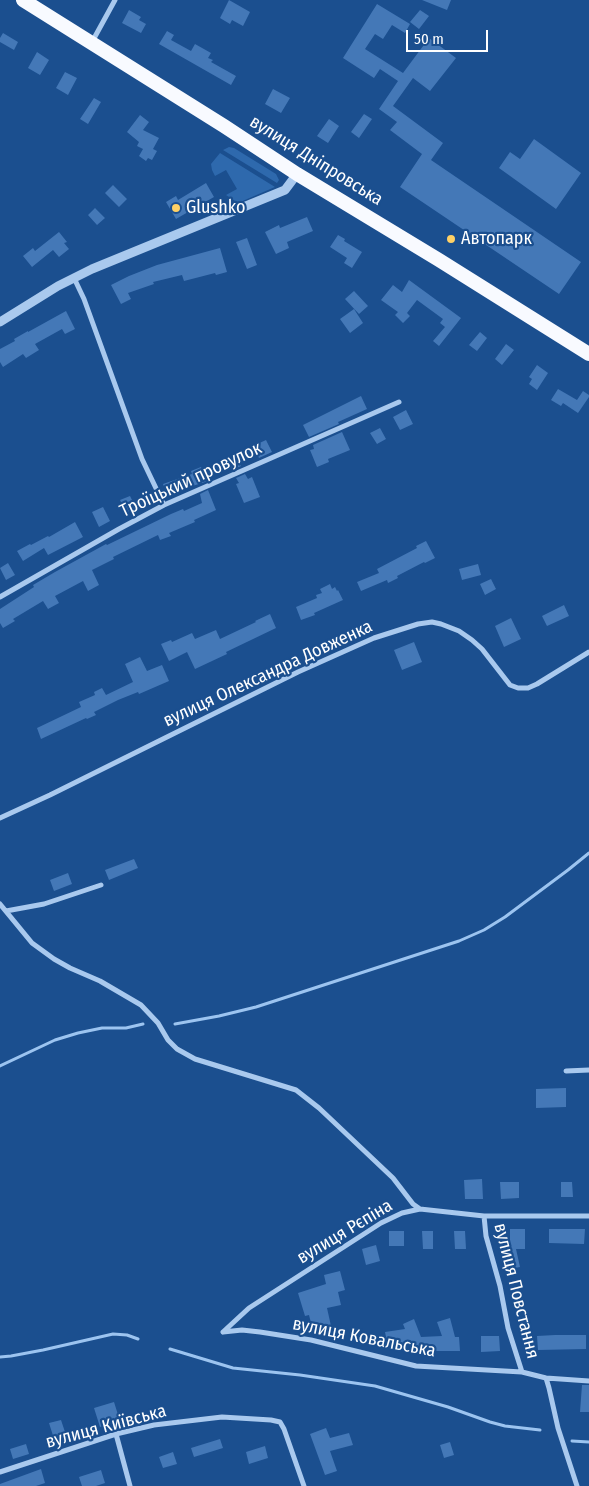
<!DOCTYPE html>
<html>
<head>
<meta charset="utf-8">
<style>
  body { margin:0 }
  #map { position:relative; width:589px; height:1486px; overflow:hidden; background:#1b4f8f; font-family:"Fira Sans Condensed",sans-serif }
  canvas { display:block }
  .scale { position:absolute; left:406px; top:30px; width:82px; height:22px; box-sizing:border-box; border:2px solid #fff; border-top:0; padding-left:6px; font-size:15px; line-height:18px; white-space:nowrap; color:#fff; -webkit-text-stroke:4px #1b4f8f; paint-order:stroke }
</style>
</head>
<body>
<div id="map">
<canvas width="589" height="1486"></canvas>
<div class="scale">50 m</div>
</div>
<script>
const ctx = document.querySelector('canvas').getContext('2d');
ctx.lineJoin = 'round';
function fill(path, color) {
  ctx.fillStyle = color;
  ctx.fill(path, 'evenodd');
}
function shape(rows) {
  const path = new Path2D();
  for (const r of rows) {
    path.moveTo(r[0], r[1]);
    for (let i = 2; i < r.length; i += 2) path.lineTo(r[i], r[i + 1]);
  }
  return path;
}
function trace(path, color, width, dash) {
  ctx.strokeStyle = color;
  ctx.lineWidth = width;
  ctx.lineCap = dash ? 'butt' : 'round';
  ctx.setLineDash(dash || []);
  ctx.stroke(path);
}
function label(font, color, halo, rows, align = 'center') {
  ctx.font = font + ' "Fira Sans Condensed",sans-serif';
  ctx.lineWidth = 4.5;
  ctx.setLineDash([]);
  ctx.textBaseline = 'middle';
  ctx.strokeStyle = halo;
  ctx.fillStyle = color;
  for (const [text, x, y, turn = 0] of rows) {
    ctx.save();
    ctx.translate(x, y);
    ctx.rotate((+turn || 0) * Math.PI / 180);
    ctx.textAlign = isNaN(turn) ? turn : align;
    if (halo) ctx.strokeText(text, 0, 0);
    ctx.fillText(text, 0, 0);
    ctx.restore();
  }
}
const green = shape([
  [229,147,234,148,276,174,279,180,277,183,223,150],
  [220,153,275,187,238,203,226,195,237,189,226,170,215,176,212,170,211,164]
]);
const stream = shape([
  [175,1024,219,1016,256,1007,459,941,484,930,505,917,568,870,589,853],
  [0,1066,55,1040,78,1033,102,1028,126,1028,143,1024],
  [170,1349,233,1368,300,1375,375,1386,448,1407,490,1422,505,1426,540,1430],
  [0,1357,11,1356,43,1350,113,1334,127,1335,138,1339],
  [572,1441,589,1442]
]);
const building = shape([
  [229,0,250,12,243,26,232,20,230,24,220,18],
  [422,0,451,0,447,10],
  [377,4,410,24,405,33,392,25,383,39,375,34,365,49,403,73,429,38,456,58,430,91,413,78,393,106,443,143,431,160,581,262,559,294,400,187,422,154,390,130,397,122,379,109,398,81,380,69,374,78,343,58],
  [129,10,141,17,139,20,146,24,141,33,122,23],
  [420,10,429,16,419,29,410,22],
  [167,31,174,35,171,40,191,51,195,44,211,53,208,58,213,60,211,62,236,76,231,85,159,44],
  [3,33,18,42,14,50,0,42,0,38],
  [37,52,49,60,40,75,28,68],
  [65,72,77,78,68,95,56,88],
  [273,89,290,98,281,113,265,104],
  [94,98,101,102,88,124,80,119],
  [364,114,372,119,359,138,351,132],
  [140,115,149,122,143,130,159,138,153,149,157,151,152,160,148,158,146,161,139,156,143,149,137,146,139,142,127,132],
  [329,119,339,126,328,143,317,136],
  [534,139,581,173,556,209,499,168,510,152,520,159],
  [206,183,214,197,176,219,166,202,176,196,178,200],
  [113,185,127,199,119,207,105,193],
  [95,208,105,218,97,225,88,215],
  [307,217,313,231,287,242,289,248,276,254,265,232,279,225,280,228],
  [59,232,67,242,64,243,69,249,59,257,53,250,32,267,23,256,33,248,35,251],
  [338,235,345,239,344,241,362,252,352,268,344,263,347,258,330,247],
  [247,238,257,265,247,269,236,242],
  [220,248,227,272,216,275,215,273,184,281,182,275,153,282,154,284,128,293,131,299,121,304,111,285,129,276,157,265],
  [409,280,461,318,439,346,433,341,445,327,440,323,443,319,417,300,407,313,410,316,403,323,395,315,398,312,381,300,393,285,402,292],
  [354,291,368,306,359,314,345,299],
  [354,309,363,323,350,333,340,319],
  [66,311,75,329,65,334,62,329,35,344,39,350,26,358,23,354,3,367,0,362,0,349,15,341,14,339,28,331,28,332],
  [480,332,487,338,477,351,469,345],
  [506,344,514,350,502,365,495,359],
  [537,365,548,373,537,390,529,384,532,379,529,377],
  [558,389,577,400,583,391,589,395,589,397,578,413,563,403,561,406,551,400],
  [361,396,367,409,338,422,339,424,309,437,303,425],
  [406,410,413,424,400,430,393,417],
  [380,428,386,439,377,444,370,433],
  [342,432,350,450,328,459,329,462,317,467,310,450,314,449,313,445],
  [266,440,272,452,259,458,253,446],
  [235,454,241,466,232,470,227,458],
  [201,467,206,481,205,482,167,494,163,484,192,474,191,471],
  [245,474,248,479,252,477,260,497,244,503,236,484,239,483,236,478],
  [208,490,216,510,194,520,195,522,169,533,171,536,160,540,158,535,113,557,114,559,92,570,99,585,88,591,83,581,55,596,59,603,48,609,43,601,13,619,15,621,3,628,0,623,0,609,34,587,33,585,55,572,106,544,107,545,171,514,183,509,184,511,202,503,200,494],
  [130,496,136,508,126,513,120,500],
  [103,507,110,521,99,527,92,512],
  [75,522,83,537,48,555,44,548,23,561,17,551,30,544,31,545,48,536,49,537],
  [426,541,435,558,425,563,424,562,397,576,398,578,388,583,387,580,361,591,357,582,379,573,377,569,417,548,416,546],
  [8,563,15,575,6,580,0,568],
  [478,564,481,575,462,580,459,569],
  [491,579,496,589,485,595,480,584],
  [330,584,332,589,335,587,337,591,338,590,343,600,314,613,315,615,301,620,296,607,317,598,316,595,322,593,320,589],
  [564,605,569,616,547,626,542,616],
  [270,614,276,628,226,652,227,654,195,669,187,652,169,661,161,644,171,640,172,642,192,633,195,639,216,630,220,639,256,622,255,621],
  [511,618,521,639,504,647,495,626],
  [414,642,422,662,402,670,394,650],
  [140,657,147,671,162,665,169,681,139,694,138,692,118,700,94,712,96,715,87,719,86,718,41,739,37,728,81,707,79,702,95,695,94,692,102,688,106,695,133,682,125,664],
  [134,859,138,868,109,880,105,870],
  [68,873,72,884,54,891,50,880],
  [566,1088,566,1107,536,1108,536,1089],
  [482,1179,483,1199,465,1199,464,1180],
  [500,1182,519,1182,519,1198,501,1199],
  [561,1182,572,1182,573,1197,561,1197],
  [510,1229,525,1229,525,1249,516,1249,520,1267,504,1270,501,1259,510,1257],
  [549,1229,585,1229,584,1244,549,1243],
  [389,1231,404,1231,404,1246,389,1246],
  [422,1231,433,1231,433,1249,423,1249],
  [454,1231,465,1231,466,1249,455,1249],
  [376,1245,380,1261,366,1265,362,1249],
  [340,1271,345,1290,338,1292,341,1305,327,1308,331,1326,313,1331,309,1315,305,1316,298,1293,326,1284,324,1275],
  [450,1318,455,1337,459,1337,460,1351,415,1351,415,1343,388,1347,385,1332,405,1329,403,1324,414,1319,421,1337,442,1336,437,1322],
  [555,1335,586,1335,586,1349,538,1350,537,1336],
  [481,1336,499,1336,500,1351,481,1352],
  [582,1385,589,1385,589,1412,580,1412],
  [114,1402,120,1421,100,1427,94,1408],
  [61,1420,67,1438,55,1442,49,1423],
  [326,1428,330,1438,349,1433,353,1445,330,1451,337,1471,325,1475,310,1434],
  [220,1439,223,1448,194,1457,191,1448],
  [450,1442,454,1455,444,1458,440,1445],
  [26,1444,29,1454,13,1459,10,1449],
  [265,1446,268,1458,249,1464,246,1452],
  [173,1452,177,1464,163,1468,159,1457],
  [41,1469,45,1483,36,1486,0,1486,0,1484],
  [101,1470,105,1483,96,1486,82,1486,79,1477]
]);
const minor = shape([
  [92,42,115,0],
  [74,278,84,299,142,459,164,505],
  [0,597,119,529,164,505,399,402],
  [0,818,50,795,298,672,374,638,418,624,432,622,441,624,459,631,472,640,482,649,510,685,518,688,528,688,537,684,589,652],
  [0,904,32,943,54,959,70,968,100,981,141,1005,158,1023,168,1040,177,1049,195,1059,296,1090,319,1108,393,1178,413,1204,420,1209],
  [6,911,44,904,101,885],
  [566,1071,589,1070],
  [484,1216,486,1236,500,1286,508,1328,522,1372],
  [223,1332,249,1308,381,1223,402,1213,420,1209,484,1216,589,1216],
  [223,1332,242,1330,260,1332,311,1340,416,1366,522,1372,546,1378,589,1381],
  [546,1378,549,1388,558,1428,577,1486],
  [116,1434,130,1486],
  [0,1472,116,1434,154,1425,222,1417,271,1420,280,1422,284,1429,304,1486]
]);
const tertiary = shape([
  [0,322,58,286,92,269,285,190,297,174]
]);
const trunk = shape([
  [23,0,224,126,297,174,439,260,589,354]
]);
const markers = [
  [176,208,5,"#ffd166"],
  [451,239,5,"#ffd166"]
];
const streetNames = [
  ["вулиця Дніпровська",316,161,32],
  ["Троїцький провулок",191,480,-25],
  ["вулиця Олександра Довженка",268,674,-25],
  ["вулиця Рєпіна",345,1232,-31],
  ["вулиця Повстання",516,1291,76],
  ["вулиця Ковальська",364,1338,11],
  ["вулиця Київська",106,1427,-15]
];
const poiNames = [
  ["Glushko",186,208],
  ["Автопарк",461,239]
];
fill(green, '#2e69ad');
trace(stream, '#9cc4f0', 3);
fill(building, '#4478b7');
trace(minor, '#a9c9ee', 5);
trace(tertiary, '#a9c9ee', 9);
trace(trunk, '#f8faff', 14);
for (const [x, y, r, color] of markers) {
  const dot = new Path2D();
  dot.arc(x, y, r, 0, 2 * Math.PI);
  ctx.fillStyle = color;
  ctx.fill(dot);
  trace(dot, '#1b4f8f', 2);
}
label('18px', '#fff', '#1b4f8f', streetNames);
label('18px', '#fff', '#1b4f8f', poiNames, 'left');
</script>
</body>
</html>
